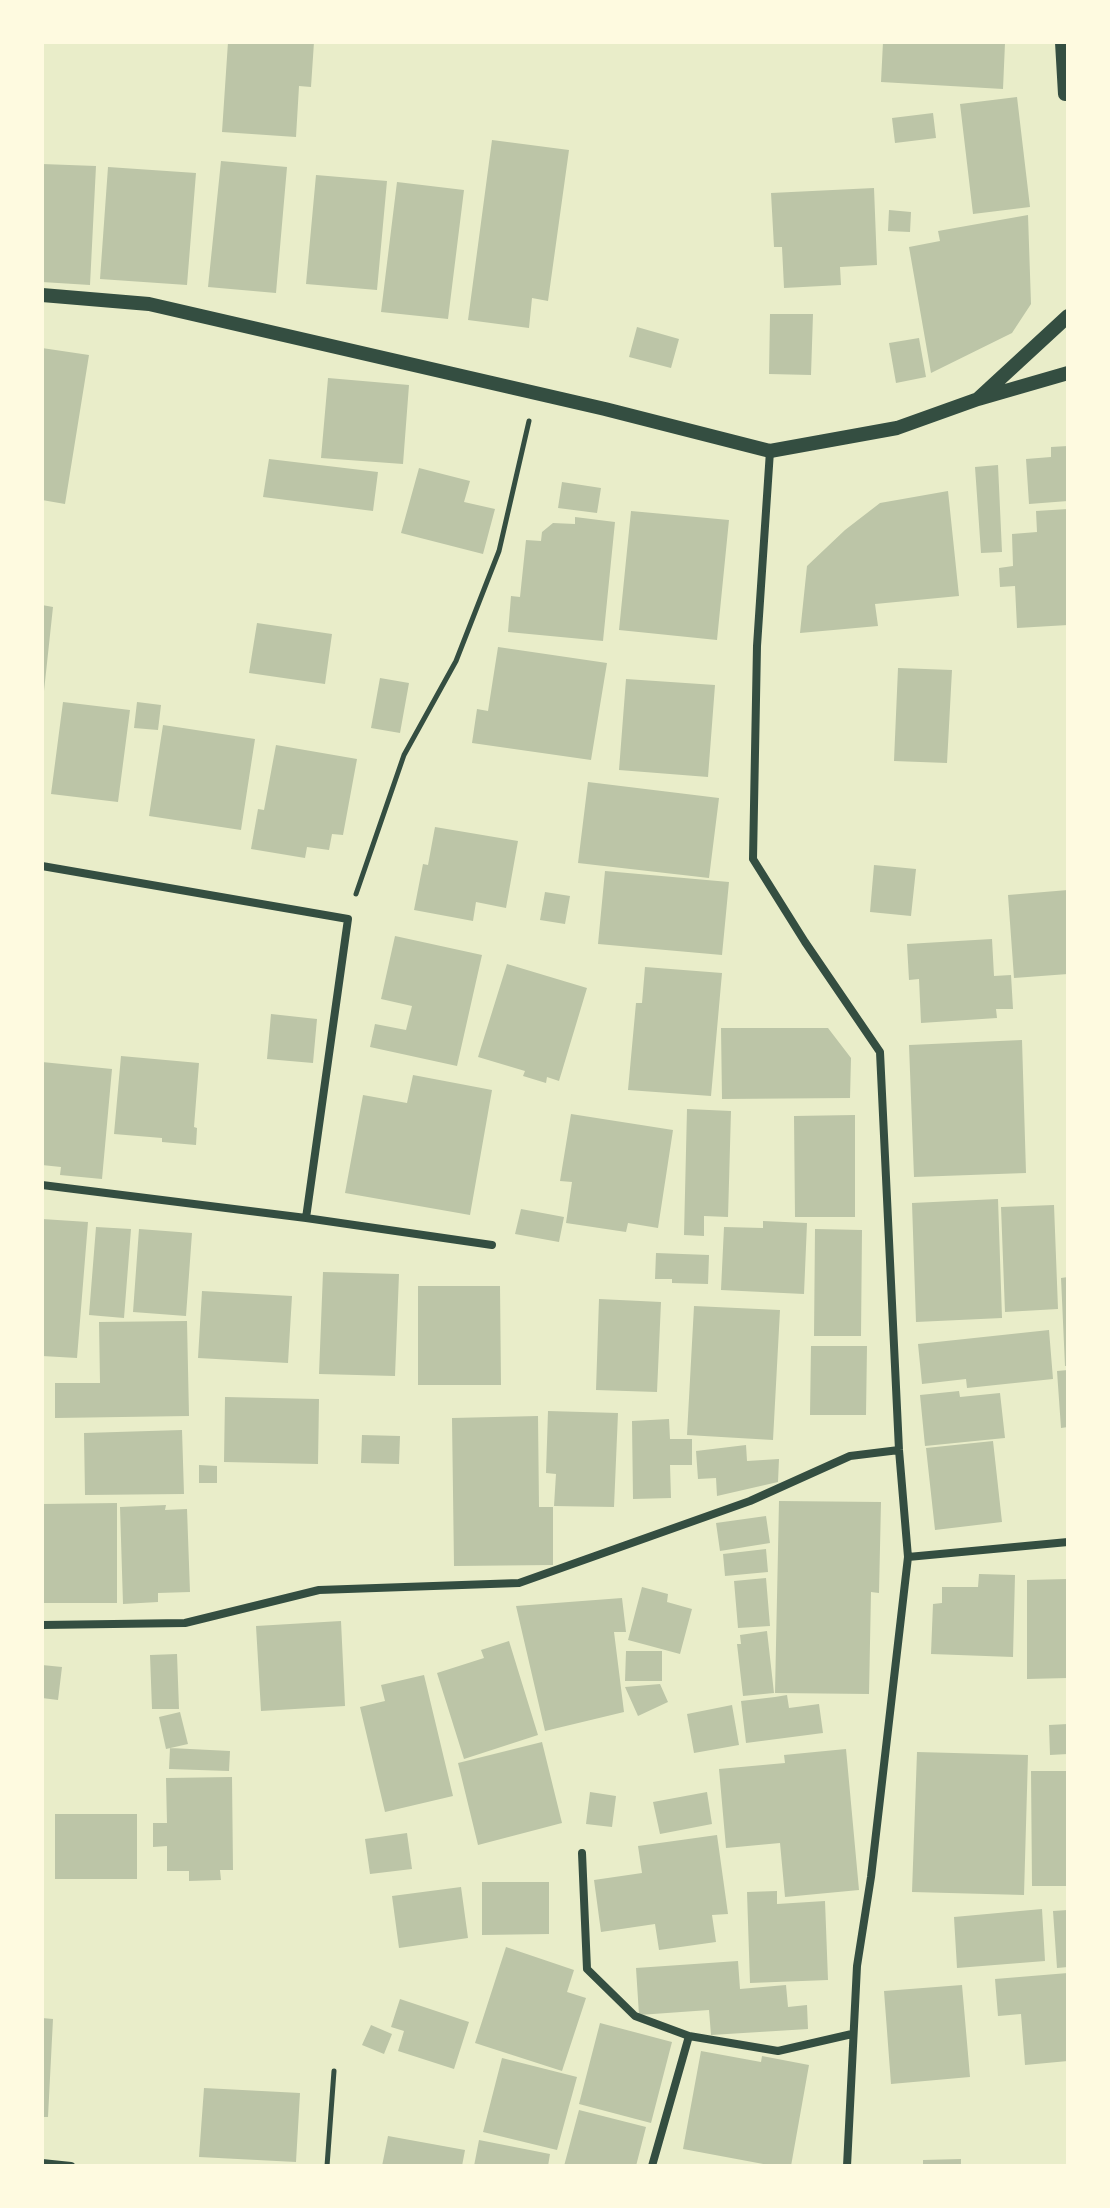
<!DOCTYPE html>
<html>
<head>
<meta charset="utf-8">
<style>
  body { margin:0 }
  #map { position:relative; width:1110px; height:2208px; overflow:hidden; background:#e9edc9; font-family:Arial,sans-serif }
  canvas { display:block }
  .frame { position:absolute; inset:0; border:44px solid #fefae0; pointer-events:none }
</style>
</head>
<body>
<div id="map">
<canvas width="1110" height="2208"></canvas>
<div class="frame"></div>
</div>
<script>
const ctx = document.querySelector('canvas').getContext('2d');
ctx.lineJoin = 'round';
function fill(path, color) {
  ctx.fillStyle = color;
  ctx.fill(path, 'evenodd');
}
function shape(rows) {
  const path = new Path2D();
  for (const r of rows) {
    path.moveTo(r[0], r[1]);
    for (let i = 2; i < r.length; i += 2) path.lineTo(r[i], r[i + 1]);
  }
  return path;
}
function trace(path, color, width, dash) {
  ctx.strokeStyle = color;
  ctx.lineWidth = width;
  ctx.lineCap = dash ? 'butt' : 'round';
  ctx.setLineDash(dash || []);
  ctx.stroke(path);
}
const building = shape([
  [228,42,314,42,311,87,299,86,296,137,222,132],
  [883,42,1005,43,1003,89,881,82],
  [1017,97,1030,207,973,214,960,104],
  [933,113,936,138,895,143,892,118],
  [492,140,569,150,548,301,532,298,529,328,468,320],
  [221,161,287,167,276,293,208,287],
  [42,164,96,166,90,285,42,282],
  [108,167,196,173,187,285,100,279],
  [316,175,387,181,377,290,306,284],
  [397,182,464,190,448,319,381,312],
  [874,188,877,265,840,267,841,285,784,288,782,247,774,247,771,193],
  [889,210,911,212,910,232,888,231],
  [1028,215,1031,304,1012,333,931,373,909,247,940,241,938,231],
  [770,314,813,314,811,375,769,374],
  [637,327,679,339,671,368,629,357],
  [919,338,926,377,896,383,889,343],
  [42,348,89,355,65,504,42,500],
  [328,378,409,385,403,464,321,458],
  [1068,446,1068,501,1029,504,1026,459,1051,457,1051,447],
  [269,459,378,472,373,511,263,497],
  [998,465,1002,552,981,553,975,467],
  [419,468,470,481,464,502,495,509,483,554,401,533],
  [562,482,601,488,597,513,558,508],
  [948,491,959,596,875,604,878,626,800,633,807,566,845,530,880,503],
  [1068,509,1068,625,1017,628,1015,586,1000,587,999,568,1013,566,1012,534,1037,532,1036,511],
  [631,511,729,520,717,640,619,630],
  [575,517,615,522,603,641,508,632,511,596,520,597,526,540,541,541,542,532,553,523,575,524],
  [42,605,53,607,44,691,42,691],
  [257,623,332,634,325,684,249,673],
  [498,647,607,663,591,760,472,743,477,709,488,711],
  [898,668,952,670,947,763,894,761],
  [380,678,409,683,400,733,371,728],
  [626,679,715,685,708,777,619,770],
  [63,702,130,710,118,802,51,794],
  [137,702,161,705,158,730,134,728],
  [163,725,255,739,241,830,149,816],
  [276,745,357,759,343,835,332,834,329,850,307,847,305,858,251,849,258,809,264,810],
  [588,782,719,798,709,878,578,863],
  [435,827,518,841,506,908,476,902,473,921,414,910,423,864,428,865],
  [874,865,916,869,911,916,870,912],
  [605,871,729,882,722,955,598,944],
  [1068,890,1068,974,1014,978,1008,895],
  [545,892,570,896,565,924,540,920],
  [395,936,482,955,457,1066,370,1047,375,1024,406,1030,412,1006,381,999],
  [992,939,994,976,1011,975,1013,1009,996,1009,997,1018,921,1023,919,979,909,980,907,944],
  [507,964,587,988,559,1081,547,1077,546,1083,523,1076,525,1071,478,1057],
  [645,967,722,973,711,1096,628,1090,636,1003,642,1003],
  [271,1014,317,1019,313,1063,267,1059],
  [721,1028,828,1028,851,1058,850,1098,722,1099],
  [1022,1040,1026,1173,914,1177,909,1045],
  [121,1056,199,1063,194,1127,197,1128,196,1145,162,1142,162,1138,114,1134],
  [42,1062,112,1069,102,1179,60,1175,61,1167,42,1165],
  [413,1075,492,1090,470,1215,345,1193,363,1095,407,1103],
  [687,1109,731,1111,728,1217,704,1216,704,1236,684,1235],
  [571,1114,673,1130,658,1228,628,1223,626,1232,566,1223,572,1182,560,1181],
  [855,1115,855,1217,795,1217,794,1116],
  [998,1199,1002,1318,916,1322,912,1203],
  [1054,1205,1058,1309,1005,1312,1001,1207],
  [521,1209,564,1217,559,1242,515,1234],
  [42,1219,88,1222,77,1358,42,1356],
  [763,1221,807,1223,804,1294,721,1290,724,1227,763,1228],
  [96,1227,131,1229,124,1318,89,1315],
  [139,1229,192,1233,186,1316,133,1312],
  [815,1229,862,1230,861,1336,814,1336],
  [656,1253,709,1255,708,1284,672,1283,672,1279,655,1279],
  [323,1272,399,1274,395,1376,319,1374],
  [1068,1277,1068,1366,1065,1366,1061,1278],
  [418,1286,500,1286,501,1385,418,1385],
  [202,1291,292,1296,288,1363,198,1358],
  [599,1299,661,1302,657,1392,596,1390],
  [694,1306,780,1310,773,1440,687,1435],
  [187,1321,189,1416,55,1418,55,1383,100,1383,99,1322],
  [1049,1330,1053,1379,967,1388,966,1379,922,1384,918,1344],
  [811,1346,867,1346,866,1415,810,1415],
  [1068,1370,1068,1427,1061,1428,1057,1371],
  [959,1391,960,1397,1000,1393,1005,1438,925,1446,920,1395],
  [225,1397,319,1399,318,1464,224,1462],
  [548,1411,618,1413,614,1507,554,1506,556,1474,546,1473],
  [538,1416,539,1507,553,1507,553,1565,454,1566,452,1418],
  [669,1419,670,1439,692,1439,692,1465,670,1465,671,1498,633,1499,632,1421],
  [182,1430,184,1494,85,1495,84,1433],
  [362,1435,400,1436,399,1464,361,1463],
  [993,1441,1002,1522,935,1530,926,1448],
  [746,1445,747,1461,779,1459,778,1482,717,1496,716,1478,698,1479,696,1451],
  [199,1465,217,1466,217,1483,199,1483],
  [779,1501,881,1502,879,1593,871,1592,869,1694,775,1693],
  [117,1503,117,1603,42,1603,42,1504],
  [166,1505,165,1510,187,1509,190,1592,158,1593,158,1602,123,1604,120,1507],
  [766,1516,770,1543,720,1551,716,1523],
  [766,1549,768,1572,725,1576,723,1554],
  [979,1574,1015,1575,1013,1657,931,1654,933,1604,942,1603,942,1587,978,1587],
  [766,1578,770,1626,738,1628,734,1581],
  [1068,1579,1068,1678,1027,1679,1027,1580],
  [642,1587,668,1594,667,1602,692,1609,680,1654,628,1640],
  [622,1598,626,1632,614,1632,624,1712,545,1731,516,1606],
  [341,1621,345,1706,261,1711,256,1626],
  [767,1631,774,1693,743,1696,737,1644,741,1644,740,1635],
  [509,1641,538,1735,464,1759,437,1673,484,1658,481,1650],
  [626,1651,662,1651,662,1681,625,1681],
  [177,1654,179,1709,152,1709,150,1655],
  [42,1665,62,1667,58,1700,42,1698],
  [424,1675,453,1796,385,1812,360,1707,385,1701,381,1685],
  [660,1684,668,1702,638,1716,625,1687],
  [787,1695,789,1708,819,1704,823,1733,746,1743,741,1701,775,1697,775,1699,775,1697],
  [732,1705,739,1745,694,1753,687,1714],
  [180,1712,188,1744,166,1749,159,1717],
  [1068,1724,1068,1754,1050,1755,1049,1725],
  [542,1742,562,1823,478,1845,458,1763],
  [170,1748,230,1751,229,1771,169,1769],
  [846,1749,859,1890,785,1897,780,1843,726,1848,719,1769,785,1763,784,1755],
  [917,1752,1028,1755,1024,1895,912,1892],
  [1031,1771,1068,1771,1068,1886,1032,1886],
  [232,1777,233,1870,220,1870,221,1880,189,1881,189,1871,167,1871,167,1846,153,1847,153,1823,167,1823,166,1778],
  [590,1792,616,1796,612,1827,586,1824],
  [707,1792,712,1824,660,1834,653,1802],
  [55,1814,137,1814,137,1879,55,1879],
  [407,1833,412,1869,370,1874,365,1839],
  [717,1835,728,1914,712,1915,716,1942,659,1950,655,1924,601,1932,594,1880,642,1873,638,1846],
  [482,1882,549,1882,549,1934,482,1935],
  [461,1887,468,1938,399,1948,392,1896],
  [777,1891,777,1904,825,1901,828,1980,750,1983,747,1892],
  [1042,1909,1045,1961,957,1968,954,1917],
  [1068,1910,1068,1967,1057,1968,1053,1911],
  [506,1947,574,1970,567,1992,586,1998,562,2071,475,2043],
  [738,1961,740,1989,786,1985,788,2007,807,2005,808,2029,711,2035,709,2010,639,2015,636,1968],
  [1068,1973,1068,2061,1025,2065,1021,2014,998,2016,995,1979],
  [962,1985,970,2077,891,2084,884,1991],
  [400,1999,469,2022,454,2069,398,2051,404,2031,391,2027],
  [42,2018,53,2019,48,2117,42,2117],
  [600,2023,672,2042,651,2123,579,2104],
  [371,2025,392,2034,384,2054,362,2045],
  [701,2051,761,2062,762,2056,809,2065,791,2166,774,2166,683,2149],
  [502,2058,577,2077,557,2150,483,2132],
  [204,2088,300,2093,296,2162,199,2157],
  [579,2110,646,2127,636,2166,564,2166],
  [388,2136,465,2150,462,2166,382,2166],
  [479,2140,550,2154,548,2166,474,2166],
  [961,2159,961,2166,923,2166,923,2160]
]);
const path = shape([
  [356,894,404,755,456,661,499,551,529,421],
  [327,2166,334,2071]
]);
const minor = shape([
  [770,451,757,646,753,859,805,942,880,1052,899,1450,908,1557,871,1877,857,1966,847,2166],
  [42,866,348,919,306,1218],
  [42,1185,306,1218,492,1245],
  [908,1557,1068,1542],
  [42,1625,185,1623,319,1590,519,1583,750,1501,850,1456,899,1450],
  [582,1853,587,1969,635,2016,689,2036,778,2051,852,2034],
  [42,2163,71,2166],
  [652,2166,689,2036]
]);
const tertiary = shape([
  [1062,42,1065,94],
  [42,295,149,304,605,409,770,451,897,428,978,399],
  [1068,316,978,399,1068,373]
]);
fill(building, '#bcc5a7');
trace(path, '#344e41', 5);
trace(minor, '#344e41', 8);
trace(tertiary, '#344e41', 14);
</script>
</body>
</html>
